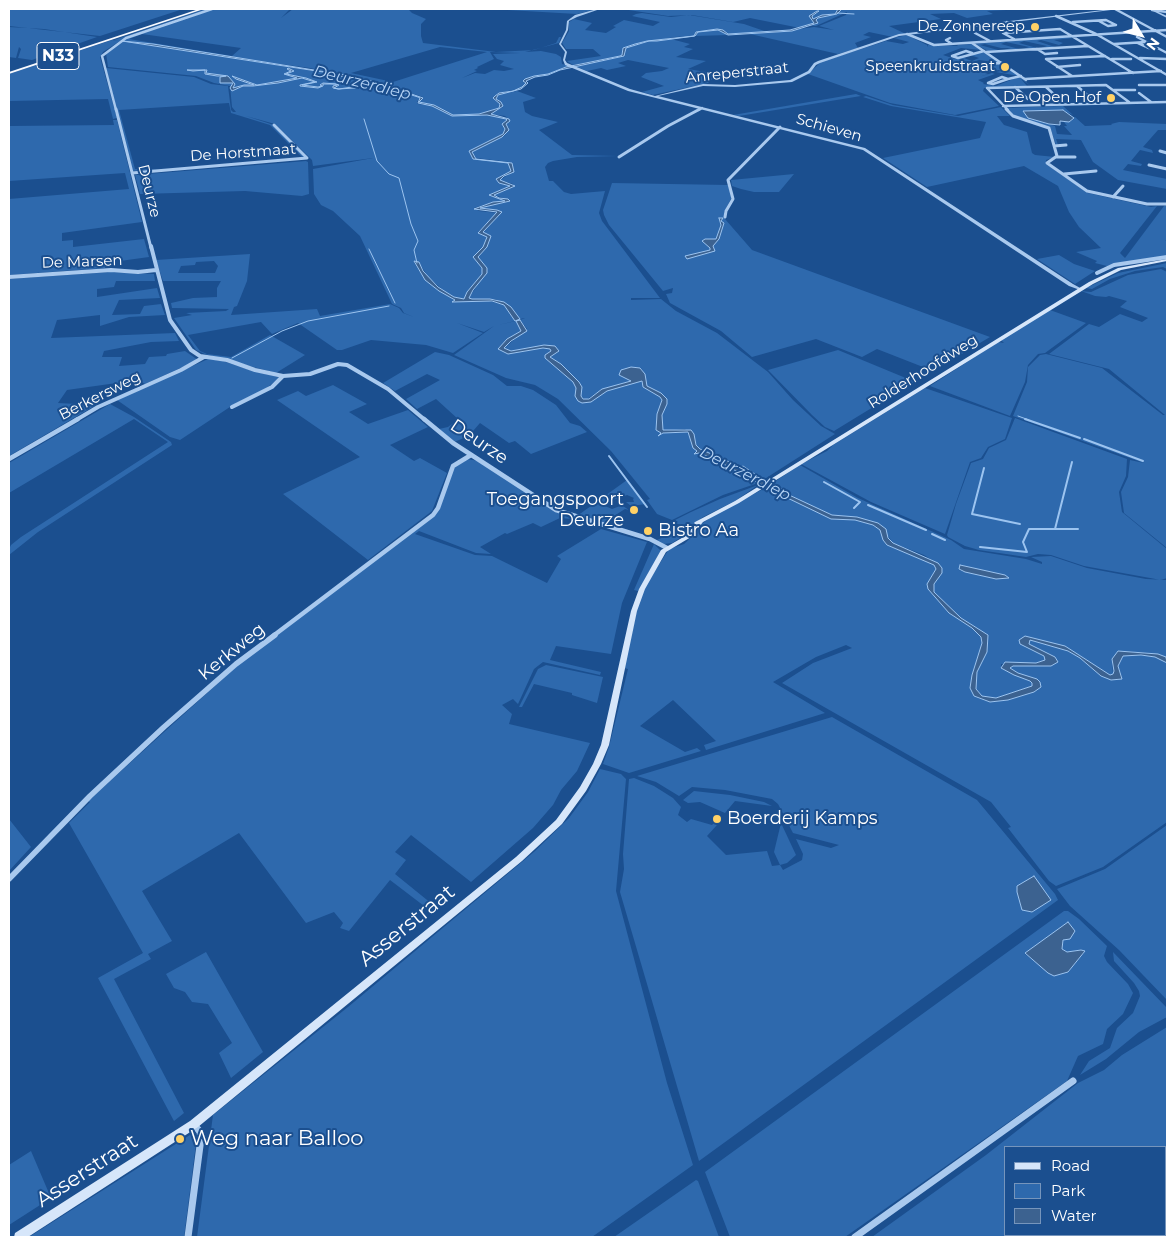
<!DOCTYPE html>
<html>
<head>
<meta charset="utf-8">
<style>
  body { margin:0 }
  #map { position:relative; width:1176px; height:1246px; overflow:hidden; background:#1b4f8f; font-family:Montserrat,sans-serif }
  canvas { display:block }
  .frame { position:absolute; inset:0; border:10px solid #fff; pointer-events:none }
  .legend { position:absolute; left:1004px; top:1146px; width:162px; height:90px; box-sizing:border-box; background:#1b4f8f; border:1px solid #7695bc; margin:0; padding:6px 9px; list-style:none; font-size:15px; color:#fff }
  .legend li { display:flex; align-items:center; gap:10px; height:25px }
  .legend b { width:25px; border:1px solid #7695bc }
  .north { position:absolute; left:1116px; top:10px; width:50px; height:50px; -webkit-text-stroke:4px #1b4f8f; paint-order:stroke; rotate:127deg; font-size:14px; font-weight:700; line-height:20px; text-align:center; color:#fff }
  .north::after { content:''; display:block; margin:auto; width:18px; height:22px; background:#fff; clip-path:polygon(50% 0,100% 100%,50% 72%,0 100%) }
</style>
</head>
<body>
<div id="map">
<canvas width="1176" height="1246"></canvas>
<div class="frame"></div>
<ul class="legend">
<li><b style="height:6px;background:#d6e6fa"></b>Road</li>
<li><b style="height:14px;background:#2e69ad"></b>Park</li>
<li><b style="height:14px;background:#3c6290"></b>Water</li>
</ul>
<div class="north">N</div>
</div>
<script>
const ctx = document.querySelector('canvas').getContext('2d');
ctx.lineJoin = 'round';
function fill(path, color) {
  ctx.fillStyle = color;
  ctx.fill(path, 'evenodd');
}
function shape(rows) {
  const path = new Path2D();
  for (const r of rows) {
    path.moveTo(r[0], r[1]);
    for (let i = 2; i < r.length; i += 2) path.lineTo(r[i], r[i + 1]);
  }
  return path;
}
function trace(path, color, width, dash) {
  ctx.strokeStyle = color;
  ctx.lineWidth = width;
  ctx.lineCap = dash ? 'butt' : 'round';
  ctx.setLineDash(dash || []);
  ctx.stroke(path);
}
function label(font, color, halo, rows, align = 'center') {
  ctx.font = font + ' Montserrat,sans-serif';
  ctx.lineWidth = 4;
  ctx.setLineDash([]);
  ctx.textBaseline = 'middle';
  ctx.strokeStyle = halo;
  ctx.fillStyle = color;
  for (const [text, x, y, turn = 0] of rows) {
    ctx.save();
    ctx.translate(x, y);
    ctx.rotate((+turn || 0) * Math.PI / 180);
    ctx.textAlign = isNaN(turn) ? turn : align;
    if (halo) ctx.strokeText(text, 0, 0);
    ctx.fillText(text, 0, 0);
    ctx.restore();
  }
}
const green = shape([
  [9,9,183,9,100,36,9,26],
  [205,9,290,9,281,18,293,9,408,9,412,13,426,19,421,24,421,36,423,43,496,52,534,50,556,43,559,37,561,37,559,43,525,52,541,51,556,54,561,57,562,64,570,66,547,75,534,76,523,82,526,83,525,86,518,89,498,93,493,98,500,104,498,108,479,114,466,114,488,115,504,117,507,120,502,125,505,129,503,134,469,151,473,159,508,163,511,171,496,179,499,183,511,186,489,195,505,201,493,202,474,208,479,211,497,213,478,232,487,237,483,247,473,257,482,268,482,274,467,292,464,299,454,297,443,290,428,277,418,261,414,261,415,264,425,280,439,291,455,300,453,302,489,301,504,305,515,321,498,325,516,321,522,330,507,339,498,349,508,354,543,348,550,349,551,351,545,355,545,358,573,382,576,388,575,396,579,402,590,402,606,391,626,386,641,380,643,387,660,397,662,400,657,414,656,430,661,433,658,436,663,433,687,432,697,451,694,453,699,453,714,459,758,483,723,495,672,520,657,514,647,500,650,499,611,451,558,399,535,385,506,378,454,355,494,326,484,332,457,323,483,333,453,353,426,345,371,340,342,350,337,350,298,323,272,334,261,322,188,335,200,351,207,354,231,357,270,335,305,355,276,373,205,354,196,350,174,318,192,315,186,313,226,311,229,309,172,308,171,303,193,298,217,297,217,288,221,281,163,281,156,260,250,254,247,281,237,306,234,307,231,315,317,309,320,316,390,304,399,308,403,313,414,317,404,313,401,308,392,304,360,236,333,211,321,205,314,194,313,169,373,158,313,166,312,160,275,124,246,116,274,125,306,157,302,157,270,125,231,113,229,103,119,110,135,169,162,169,132,171,106,68,194,77,211,84,228,86,231,110,233,112,236,112,232,107,230,86,214,83,196,76,108,67,106,53,120,41,103,52,100,57,117,118,113,119,108,99,9,101,9,74,112,40,119,41,114,40],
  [142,34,241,48,232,56,129,39],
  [123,41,153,44,205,54,310,68,354,77,380,83,423,97,419,102,425,105,418,104,417,102,420,98,418,97,380,84,369,82,353,88,366,82,339,75],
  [440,47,487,52,393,82,351,73],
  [490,52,521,53,493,54,497,59,504,61,500,65,514,69,504,71,494,70,485,74,475,73,462,78,477,71,474,70,478,68,477,67,494,59],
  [214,261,218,266,215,273,178,273,181,266,195,265,196,262],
  [490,9,596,9,577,14],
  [622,9,838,9,834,14,837,14,842,9,1026,9,987,11,993,14,967,18,954,13,930,14,941,19,889,26,906,34,893,37,869,32,863,35,871,37,855,43,858,48,838,54,750,34,761,32,728,34,721,29,722,32,728,35,695,36,698,32,716,29,696,32,694,36,674,37,657,41,671,39,690,44,684,47,693,49,676,57,706,61,688,69,718,74,708,83,653,95,642,92,664,86,641,77,646,73,662,71,669,68,628,60,618,63,626,66,607,70,601,68,587,71,575,66,621,57,625,55,626,48,649,41,655,41,647,41,624,48,622,55,620,56,573,65,567,61,601,56,593,49,566,49,562,43,569,31,569,22,574,19,592,23,585,30,606,33,616,27,613,26,624,20,653,26,660,22,632,16,636,14,642,13,671,17,689,15,744,24,770,33,814,27,834,30,819,26,846,15,847,12,816,26,812,26,818,23,816,20,818,18,829,15,820,16,813,19,812,16,819,12,817,11,811,14,811,20,815,23,800,28,750,18,733,22,692,15,668,16],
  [9,27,44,29,97,37,32,60,18,58,21,49,19,47,16,58,9,57],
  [907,35,927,45,927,47,928,45,958,46,957,45,972,44,981,50,961,48,943,55,955,59,964,58,972,61,979,58,970,55,983,51,1000,63,979,60,960,67,966,69,964,70,976,72,995,64,1001,64,1019,76,996,72,1001,71,999,70,987,72,985,73,988,74,979,77,992,73,995,74,978,80,984,83,983,84,996,86,1018,77,1021,78,1031,86,1021,79,1027,86,984,88,983,91,999,106,955,115,890,103,808,74,821,62,886,41,903,44,909,42,894,38],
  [1069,36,1073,38,1054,40,1063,43,1059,45,1041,40,1037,41,1055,47,1041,48,1047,46,1024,41,1019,43,1037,48,1023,49,1029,47,1006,42,1001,44,1019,49,1004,50,1011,48,1001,48,985,44,980,45,998,50,988,51,975,44],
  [517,91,536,98,523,102,525,112,532,116,558,122,539,130,568,152,572,155,618,156,577,157,553,161,548,163,545,167,549,181,553,181,564,192,571,194,605,191,599,213,602,221,660,298,631,298,631,300,661,299,676,311,717,333,768,372,793,400,821,426,835,434,763,480,745,468,700,449,697,447,695,439,685,429,666,431,662,430,662,414,667,404,667,399,661,393,647,386,642,369,636,367,623,369,619,375,631,381,602,389,586,400,581,396,582,387,579,382,561,364,550,357,558,352,555,346,544,345,511,351,504,348,527,329,520,320,525,318,520,319,511,307,495,299,472,299,469,298,487,270,478,258,487,247,491,236,483,233,501,212,497,210,480,208,495,203,508,202,510,200,494,195,513,187,513,184,500,180,514,171,512,163,509,162,476,158,472,152,505,135,509,128,506,124,510,120,505,116,491,114,492,112,503,107,501,102,495,99,500,94],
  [856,94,861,96,739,116,733,115],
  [866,96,893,105,958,116,1001,107,1010,116,997,116,1004,125,1027,132,1032,153,1035,155,1055,157,1046,160,1046,164,1088,193,1151,207,1157,206,1120,253,1125,258,1164,206,1167,205,1167,240,1165,240,1167,241,1167,257,1107,266,1095,263,1097,261,1076,252,1101,248,1079,227,1069,212,1058,186,1024,166,927,187,883,158,980,138,986,122,891,106,863,97],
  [1063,106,1073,115,1062,110,1024,111,1028,118,1055,126,1057,134,1072,135,1064,126,1067,126,1064,122,1069,122,1074,119,1072,117,1075,117,1085,126,1112,125,1111,124,1119,122,1167,124,1167,130,1158,130,1143,147,1152,150,1153,153,1140,150,1131,161,1142,164,1141,166,1128,164,1123,170,1167,179,1167,189,1118,180,1093,162,1081,140,1056,139,1058,145,1056,145,1050,127,1015,116,1006,108],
  [113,120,117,120,142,222,62,233,62,241,73,240,73,247,144,239,149,257,120,261,118,256,92,259,89,266,105,264,105,268,9,275,9,199,129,189,125,173,9,181,9,126,114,125],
  [306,161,308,162,309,194,302,196,245,191,140,194,135,175],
  [794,174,779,192,754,192,741,189,732,186,731,180],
  [612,183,728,185,732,197,724,212,725,219,752,250,990,337,938,368,931,365,923,367,877,349,862,357,816,339,752,357,721,331,670,303,666,294,672,293,673,288,663,291,609,225,604,215,603,210],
  [1059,255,1074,264,1095,271,1075,284,1037,259],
  [1167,263,1167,269,1163,267,1135,271,1110,279,1092,289,1086,288,1118,273],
  [1161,269,1167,272,1167,548,1124,513,1121,492,1128,477,1130,460,1144,463,1013,416,1027,382,1028,367,1040,355,1046,354,1102,368,1163,415,1165,415,1109,369,1049,354,1089,324,1099,327,1120,314,1142,322,1148,318,1120,307,1127,301,1109,296,1106,297,1095,296,1081,291,1091,292,1128,275],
  [111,272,154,274,155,281,116,281,114,287,97,289,97,297,157,288,160,298,119,300,112,315,140,314,144,306,161,304,165,315,129,317,100,326,100,315,57,320,51,338,175,333,179,341,151,342,104,351,102,357,122,357,119,366,145,364,149,357,166,356,167,354,185,351,198,360,145,384,138,380,67,390,58,403,96,405,9,456,9,279],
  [1050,310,1086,323,1045,353,1038,354,1028,365,1025,382,1010,416,930,386,998,342,1004,343,1001,340],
  [838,350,913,381,914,382,834,431,825,427,812,415,768,370],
  [435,352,449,355,493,375,507,386,521,386,533,390,556,405,570,423,580,426,587,432,531,454,515,441,509,443,480,423,473,431,474,434,454,442,439,429,448,427,458,419,436,399,417,409,406,399,440,380,427,374,395,391,383,383],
  [208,359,223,361,253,371,278,377,278,379,264,390,236,403,180,440,170,437,117,400],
  [333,385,367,404,349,412,368,424,408,410,428,427,390,445,414,461,420,458,447,473,432,511,368,560,283,494,360,457,277,400,298,391,306,396],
  [925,388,1012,418,1005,439,988,447,981,458,970,462,945,534,871,502,801,464,827,451,833,445],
  [110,404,134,417,171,442,172,445,38,532,9,555,9,549,11,545,21,537,168,442,134,419,9,493,9,463],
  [1015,418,1127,459,1126,476,1119,492,1122,512,1167,549,1167,578,1161,580,1084,566,1051,555,1038,554,1026,557,979,550,965,546,948,537,947,535,956,504,971,463,983,459,989,448,1006,440],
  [467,459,479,461,550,509,572,519,560,518,541,527,533,523,507,534,505,533,480,547,491,554,476,553,419,531,415,534,475,555,492,556,547,583,561,559,557,556,601,529,647,542,622,603,611,654,556,646,550,660,601,672,600,675,543,662,534,669,518,704,513,699,502,705,512,714,509,724,590,743,577,771,561,790,553,805,533,828,471,882,411,835,395,852,406,860,395,874,432,904,428,909,390,880,349,931,340,928,343,923,334,912,306,923,239,833,142,891,172,941,148,954,151,959,114,979,184,1113,174,1121,98,978,143,953,69,823,90,802,88,801,237,666,434,514,454,468],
  [800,465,858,498,951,540,964,549,1026,559,1042,564,1042,562,1031,557,1051,556,1087,568,1146,579,1167,580,1167,659,1152,653,1118,651,1112,663,1113,674,1110,675,1065,646,1025,636,1025,647,1044,656,1045,660,1037,663,1001,664,1001,668,1030,681,1032,683,1032,686,996,698,982,696,976,689,977,672,987,652,988,635,961,618,934,592,934,584,942,572,940,565,924,555,893,543,878,523,857,517,832,515,810,506,771,484],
  [960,565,1005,575,1008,578,995,579,965,572,959,570],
  [627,480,646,504,631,506,626,502,634,502,633,499,634,498,627,495,605,503,607,505,605,506,612,509,620,506,620,504,629,510,625,509,609,519,612,521,606,524,577,516],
  [758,485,735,501,703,517,687,529,679,527,680,525,676,523,678,522,675,520,691,512,720,499],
  [767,487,831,519,855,520,873,525,880,530,883,540,887,545,935,565,936,569,930,579,928,589,949,613,972,628,981,637,982,643,972,675,970,688,974,696,978,698,990,702,1008,700,1034,692,1041,687,1037,679,1018,673,1010,668,1013,666,1051,666,1058,662,1055,657,1029,644,1030,640,1068,651,1080,658,1101,676,1111,680,1118,680,1122,677,1118,666,1123,656,1141,655,1155,657,1167,663,1167,822,1103,867,1056,886,1049,881,1008,828,1011,827,991,802,782,683,813,663,852,648,846,645,816,657,773,682,825,713,706,750,704,745,716,741,673,700,640,726,685,752,697,748,701,751,629,773,603,764,609,747,628,669,624,668,638,605,646,585,669,549,684,544,696,533,700,525,714,515],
  [671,527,686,530,680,538,672,543,664,544,657,540,666,536,662,533],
  [654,544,661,551,638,591,634,590],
  [546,665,603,677,597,703,572,695,572,693,534,684,522,707,519,707,538,669],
  [832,717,977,800,1055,894,1058,900,699,1161,620,892,624,869,623,854,629,779,634,778,654,786,673,798,681,807,678,815,687,822,691,819,712,825,714,823,717,825,707,836,726,855,767,851,772,866,780,865,774,852,781,823,796,855,787,863,780,865,783,870,802,860,803,854,796,839,831,848,839,845,793,833,778,804,772,799,725,790,692,787,679,796,656,782,637,776],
  [600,769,621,774,626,779,616,891,667,1083,693,1165,592,1237,197,1237,213,1115,348,1007,535,851,569,818,588,792],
  [694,791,730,795,764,802,772,806,735,801,725,813,700,802,688,803,683,800],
  [9,819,31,847,9,871],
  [1167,825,1167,1000,1119,950,1070,906,1057,889,1105,869],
  [1064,911,1068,911,1079,919,1107,946,1104,956,1107,962,1128,984,1133,993,1123,1014,1107,1029,1103,1044,1078,1056,1067,1081,845,1237,730,1237,705,1172],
  [1075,931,1063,940,1062,949,1067,952,1081,950,1084,953,1068,972,1054,976,1025,954],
  [206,952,263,1052,231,1078,219,1053,232,1043,208,1004,192,1002,185,992,174,988,166,974],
  [1113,952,1167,1008,1167,1017,1139,1032,1106,1059,1080,1075,1089,1061,1110,1048,1117,1028,1133,1013,1140,996,1139,991,1134,983,1114,961],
  [1167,1027,1167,1237,872,1237,986,1155,1078,1083,1104,1070,1122,1055],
  [1005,1147,1165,1147,1165,1235,1005,1235],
  [190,1135,197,1136,184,1237,29,1237],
  [31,1151,51,1198,9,1225,9,1165],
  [696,1180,698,1181,719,1237,614,1237]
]);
const water = shape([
  [838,9,842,9,837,14,818,18,816,20,818,23,792,31,728,35,718,30,698,32,695,36,657,41,649,41,626,48,624,56,560,70,548,75,535,77,526,81,528,83,521,89,498,95,496,99,501,102,503,106,491,114,509,119,510,121,506,124,509,130,502,137,472,152,476,159,512,163,514,172,504,176,500,180,515,186,494,195,499,198,508,199,510,201,480,208,497,210,502,212,483,232,491,236,487,247,478,257,487,268,487,273,473,290,469,298,472,299,490,299,504,302,511,307,520,319,515,321,504,305,492,301,452,302,455,300,439,291,425,280,414,261,419,262,423,271,438,287,454,297,464,299,467,292,482,274,482,268,473,257,483,247,487,237,478,233,497,212,474,209,493,202,505,201,489,195,510,186,499,183,496,179,511,171,508,163,473,159,469,151,503,134,505,129,502,124,507,120,506,119,487,115,452,116,432,106,418,103,420,98,418,97,370,82,355,88,338,89,333,88,333,86,337,85,335,84,323,84,323,86,318,88,300,86,300,85,315,82,302,78,278,83,253,86,243,86,232,91,230,88,233,83,220,83,220,77,226,76,217,76,205,74,205,70,193,71,187,70,207,70,206,73,228,76,235,84,233,88,244,85,254,85,236,79,232,76,257,85,297,78,284,74,291,71,287,69,288,68,294,71,286,74,306,78,317,82,302,85,318,87,322,86,320,85,323,83,336,84,339,85,334,88,339,89,352,87,366,82,323,72,122,41,153,44,345,75,380,83,423,98,419,102,434,105,453,115,479,114,499,108,500,104,493,98,495,96,499,93,513,91,522,87,526,83,523,81,525,79,534,76,548,74,566,67,620,56,622,55,623,48,635,44,647,41,694,36,696,32,717,29,723,30,728,34,790,30,814,23,809,16,817,11,819,11,812,16,813,19,822,15,835,14,838,9],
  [1063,110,1074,118,1069,122,1060,121,1060,125,1049,124,1028,118,1023,111,1063,110],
  [719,218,723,218,721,221,724,223,719,239,713,246,715,251,687,259,685,256,710,250,710,248,702,241,705,239,716,239,721,225,719,218],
  [520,320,527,331,511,341,504,348,511,351,544,345,555,346,559,351,550,357,561,364,579,382,582,387,581,396,583,399,589,399,602,389,631,381,619,375,621,370,631,367,640,368,645,374,647,386,661,393,667,399,667,404,662,415,663,430,691,430,694,434,696,445,700,449,741,467,743,466,762,479,782,489,787,494,832,515,857,517,878,523,886,529,888,538,893,543,938,563,942,568,942,573,934,584,934,592,961,618,988,635,987,652,977,672,976,689,982,696,996,698,1032,686,1032,683,1030,681,1014,675,1001,668,1005,662,1036,663,1045,660,1044,656,1020,644,1019,640,1025,636,1065,646,1110,675,1113,674,1114,671,1112,659,1118,651,1158,654,1166,657,1167,663,1155,657,1141,655,1123,656,1118,666,1122,679,1111,680,1101,676,1080,658,1068,651,1030,640,1029,644,1055,657,1058,662,1051,666,1013,666,1010,668,1018,673,1037,679,1040,682,1041,687,1034,692,1008,700,990,702,974,696,970,688,972,675,982,643,981,637,972,628,949,613,928,589,927,584,936,569,934,565,887,545,883,540,880,530,873,525,855,520,831,519,773,491,718,461,699,453,694,454,697,451,693,448,688,432,663,433,658,436,661,433,656,430,657,414,662,400,660,397,643,387,642,381,607,391,591,402,582,403,578,401,575,396,576,388,573,382,545,358,545,355,551,351,550,349,543,348,508,354,498,349,507,339,521,331,516,321,520,320],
  [960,565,1005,575,1009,578,996,579,965,572,959,569,960,565],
  [1034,876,1051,900,1032,912,1022,910,1017,892,1017,886,1034,876],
  [1068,922,1075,931,1070,939,1063,940,1062,949,1067,952,1081,950,1085,951,1068,972,1054,976,1048,973,1025,953,1068,922]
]);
const streamFar1 = shape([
  [837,13,854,14],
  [364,119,377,161,389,174,399,178,411,224,418,241,414,250,417,263],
  [369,249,395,303],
  [232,358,282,331,308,321,389,306],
  [1018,416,1029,420]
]);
const stream = shape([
  [1025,419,1080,438],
  [1084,439,1143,461],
  [609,456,647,507],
  [984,468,972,514,1020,524],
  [824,482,860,502,854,508],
  [868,505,926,530],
  [1056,529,1078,529],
  [932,534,945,540],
  [980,547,1027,552,1023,542,1029,529,1055,529,1072,462]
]);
const minorFar5 = shape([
  [1115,9,1167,37],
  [1152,10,1167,12],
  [1056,16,1096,34,1167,75],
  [1099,21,1108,26,1116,25],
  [1007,22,1025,31],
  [1073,22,1106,20,1116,25],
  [975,33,990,41],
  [907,34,934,45,1167,30],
  [1137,37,1167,53],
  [950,38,946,40,952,44],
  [1014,39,1003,33,1060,29,1133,73],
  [972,43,1026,80],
  [1138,43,1149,48,1156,48],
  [1114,44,1146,42],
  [1037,49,1045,54,1057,53],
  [986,52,1088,46],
  [972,53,966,51,952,56,958,58,984,51],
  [1140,58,1167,59],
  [1112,59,1131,59],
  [989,65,975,71,969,69,984,64,1002,63],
  [1057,67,1080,65],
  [1072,76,1046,59,1105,56],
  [1002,77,1008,79,993,84,988,83,1002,77],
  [1008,79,1021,76],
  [1025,79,1161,71],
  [1139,85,1167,85],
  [1077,86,1090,97],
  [1015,87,1028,99],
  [1046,87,1059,99],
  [987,88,1008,110],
  [987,88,1106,85,1129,102],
  [1114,90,1135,90],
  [1139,93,1151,102],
  [1003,106,1167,102],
  [116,110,102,56,126,38,212,9],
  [698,110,702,108]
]);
const minorFar4 = shape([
  [116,109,151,248],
  [1006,109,1013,116,1049,128,1057,156,1047,163,1087,191,1147,204,1167,204],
  [1054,146,1066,145],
  [1160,151,1167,153],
  [619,157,668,126,700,109],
  [1057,157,1075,157],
  [1149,165,1167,169],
  [132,173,307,158,274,125],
  [1064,174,1096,171],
  [1113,197,1123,186],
  [725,217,726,211,733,199,728,180,780,127]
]);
const minorFar3 = shape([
  [151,246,170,320,191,350,200,356,227,360,255,370,283,376,310,374,338,364,347,365,388,389,425,420],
  [1097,273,1114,265,1167,257],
  [9,277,111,270,138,272,156,270],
  [232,407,272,387,283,376],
  [76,420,98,407,181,370,204,357]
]);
const minorFar2 = shape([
  [424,419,453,443,556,510,650,539,667,548],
  [9,459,78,419],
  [273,636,433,515,438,508,453,466,471,455]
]);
const minorFar1 = shape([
  [9,879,90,796,164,727,236,664,275,635]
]);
const minor = shape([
  [188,1237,201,1138,200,1132,194,1124],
  [855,1237,1073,1081]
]);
const tertiary = shape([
  [597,9,600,9,577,17,569,21,568,30,561,44,567,52,565,60,567,63,630,89,655,96,703,84,735,85,790,80,808,71,814,63,818,61,899,34,1112,9,1111,10,899,36,820,63,816,65,810,73,792,82,735,87,703,86,658,96,865,148,1073,284,1082,289,1080,290,1069,286,863,150,628,91,565,65,563,60,565,52,559,44,566,30,567,21,575,15,597,9],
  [1149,9,1152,9,1167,16,1167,18,1149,9]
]);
const secondary = shape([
  [1167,259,1167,261,1121,270,1093,284,739,503,703,522,691,537,666,552,645,589,637,611,609,745,601,764,586,791,562,824,522,861,198,1127,28,1237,14,1237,15,1233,190,1121,516,857,556,820,580,787,593,764,601,745,631,611,639,589,661,550,687,535,695,524,694,523,695,522,735,501,1089,282,1118,268,1167,259]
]);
const trunk = shape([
  [199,9,204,9,9,74,9,72,199,9]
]);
const markers = [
  [1035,27,5,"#ffd166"],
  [1005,67,5,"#ffd166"],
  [1111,98,5,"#ffd166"],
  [634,510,5,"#ffd166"],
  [648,531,5,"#ffd166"],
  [717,819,5,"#ffd166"],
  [180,1139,5,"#ffd166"]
];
const farPoinames = [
  ["De Zonnereep",1025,27],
  ["Speenkruidstraat",995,67],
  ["De Open Hof",1101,98]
];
const farStreetnames = [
  ["Anreperstraat",737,73,-6],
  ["Schieven",829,128,16],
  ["De Horstmaat",243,153,-4],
  ["Deurze",149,191,76],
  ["De Marsen",82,262,-2],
  ["Rolderhoofdweg",923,372,-32],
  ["Berkersweg",100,396,-27]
];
const shields = [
  [58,56,42]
];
const shieldNames = [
  ["N33",58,56]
];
const farWaternames = [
  ["Deurzerdiep",362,83,14],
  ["Deurzerdiep",745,474,27]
];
const streetNames = [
  ["Deurze",479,442,34],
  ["Kerkweg",232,652,-39]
];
const poiNames = [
  ["Toegangspoort",624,500,"right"],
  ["Deurze",624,521,"right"],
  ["Bistro Aa",658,531],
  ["Boerderij Kamps",727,819]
];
const nearStreetnames = [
  ["Asserstraat",407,926,-39],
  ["Asserstraat",87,1171,-33]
];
const nearPoinames = [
  ["Weg naar Balloo",190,1139]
];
fill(green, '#2e69ad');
fill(water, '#3c6290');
trace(water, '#9cc4f0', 1);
trace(streamFar1, '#9cc4f0', 1);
trace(stream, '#9cc4f0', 2);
trace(minorFar5, '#a9c9ee', 2.5);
trace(minorFar4, '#a9c9ee', 3);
trace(minorFar3, '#a9c9ee', 4);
trace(minorFar2, '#a9c9ee', 4.5);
trace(minorFar1, '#a9c9ee', 5.5);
trace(minor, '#a9c9ee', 7);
fill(tertiary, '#a9c9ee');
fill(secondary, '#d6e6fa');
fill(trunk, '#f8faff');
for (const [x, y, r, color] of markers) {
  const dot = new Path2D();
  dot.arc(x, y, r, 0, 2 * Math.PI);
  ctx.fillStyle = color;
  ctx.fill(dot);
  trace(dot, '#1b4f8f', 2);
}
label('15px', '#fff', '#1b4f8f', farPoinames, 'right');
label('15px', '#fff', '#1b4f8f', farStreetnames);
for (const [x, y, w] of shields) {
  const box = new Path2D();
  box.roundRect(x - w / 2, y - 13.5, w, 27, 4);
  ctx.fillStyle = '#1b4f8f';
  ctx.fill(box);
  trace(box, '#fff', 1);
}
label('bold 16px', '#fff', null, shieldNames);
label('italic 16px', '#b5d3f5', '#1b4f8f', farWaternames);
label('18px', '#fff', '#1b4f8f', streetNames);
label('18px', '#fff', '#1b4f8f', poiNames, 'left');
label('21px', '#fff', '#1b4f8f', nearStreetnames);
label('21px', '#fff', '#1b4f8f', nearPoinames, 'left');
</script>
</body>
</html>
